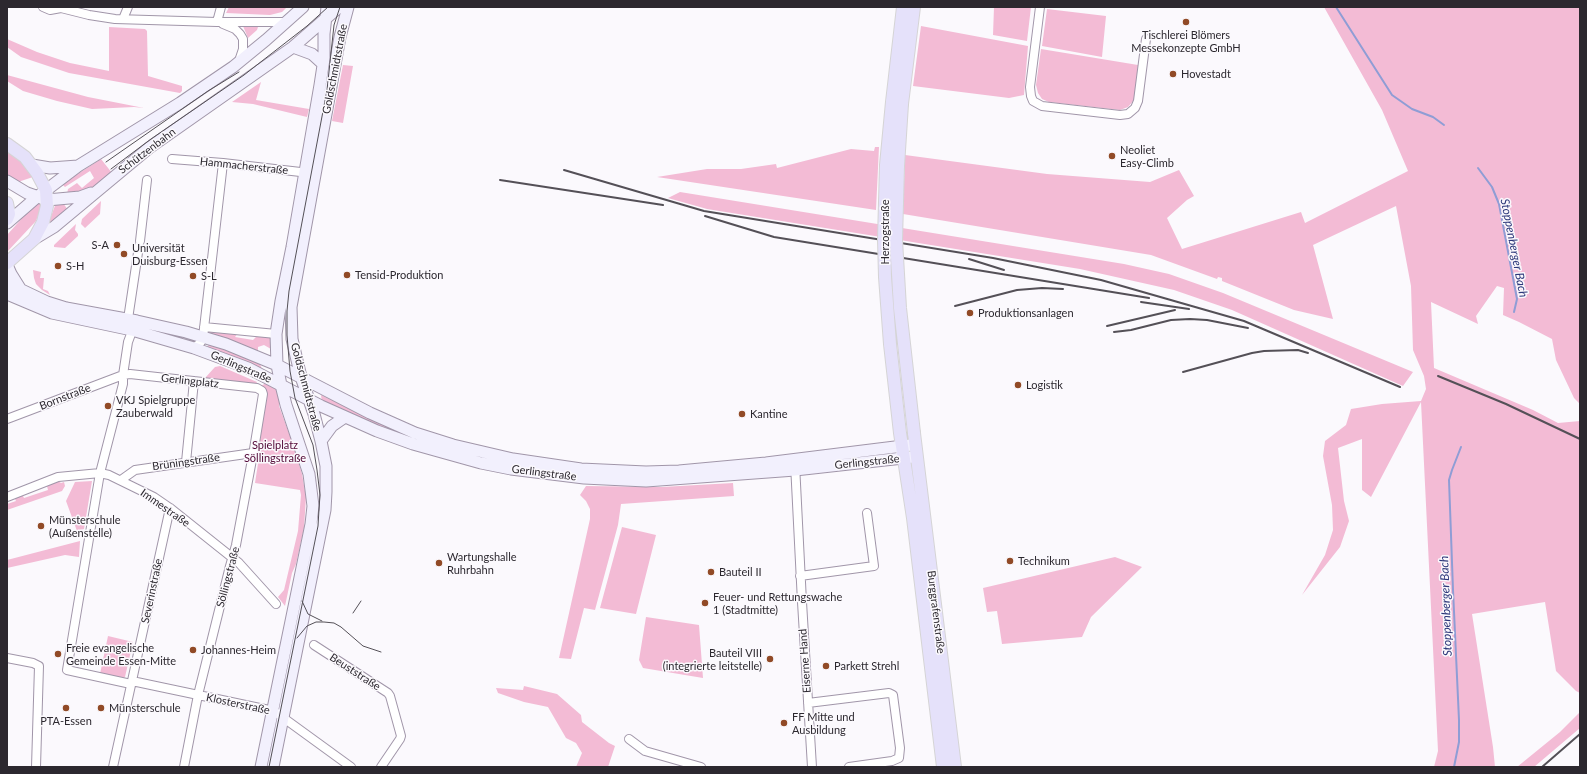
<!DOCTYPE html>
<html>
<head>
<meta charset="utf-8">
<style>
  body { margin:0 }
  #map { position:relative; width:1587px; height:774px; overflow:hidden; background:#fbf9fd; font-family:Lato,sans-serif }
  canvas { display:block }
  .frame { position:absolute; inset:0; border:8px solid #2c282f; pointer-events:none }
</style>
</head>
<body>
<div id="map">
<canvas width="1587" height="774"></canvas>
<div class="frame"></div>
</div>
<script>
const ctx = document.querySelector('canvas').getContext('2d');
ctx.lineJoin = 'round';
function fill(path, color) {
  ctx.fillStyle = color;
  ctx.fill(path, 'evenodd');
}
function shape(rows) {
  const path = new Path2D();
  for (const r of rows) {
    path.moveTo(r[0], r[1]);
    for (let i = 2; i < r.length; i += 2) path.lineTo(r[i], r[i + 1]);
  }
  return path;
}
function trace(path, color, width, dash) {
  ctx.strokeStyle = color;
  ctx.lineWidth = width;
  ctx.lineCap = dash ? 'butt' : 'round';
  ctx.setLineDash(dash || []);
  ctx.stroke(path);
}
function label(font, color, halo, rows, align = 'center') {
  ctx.font = font + ' Lato,sans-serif';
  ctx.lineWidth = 3;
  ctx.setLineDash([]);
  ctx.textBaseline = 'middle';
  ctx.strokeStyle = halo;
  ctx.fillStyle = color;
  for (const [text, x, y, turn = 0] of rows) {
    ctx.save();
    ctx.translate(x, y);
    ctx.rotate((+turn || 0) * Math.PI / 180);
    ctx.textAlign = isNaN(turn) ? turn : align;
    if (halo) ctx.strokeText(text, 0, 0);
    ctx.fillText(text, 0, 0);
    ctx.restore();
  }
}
const green = shape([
  [229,7,287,7,282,12,270,15,226,13],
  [994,7,1031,7,1027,41,993,35],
  [1324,7,1580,7,1580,404,1574,398,1556,360,1552,339,1519,322,1503,315,1504,288,1497,286,1476,316,1478,324,1431,302,1434,368,1533,410,1558,423,1580,421,1580,693,1576,691,1556,671,1545,602,1472,614,1493,747,1495,767,1434,767,1438,751,1421,402,1371,497,1362,490,1362,439,1338,448,1344,501,1349,521,1340,547,1302,595,1325,555,1333,530,1332,505,1323,456,1325,441,1346,425,1351,409,1382,404,1421,401,1426,389,1424,376,1413,350,1411,286,1396,206,1313,245,1333,319,1294,310,1222,281,1222,278,1218,277,1217,279,1151,255,903,214,905,155,1047,174,1150,182,1179,170,1194,196,1187,200,1167,218,1182,249,1301,212,1305,223,1408,171,1382,110],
  [1047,9,1106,16,1102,57,1042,46],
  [243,26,257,26,258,27,257,30,248,38],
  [921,26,1028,46,1024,95,1009,98,913,86],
  [109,27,145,29,147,31,148,76,182,86,182,91,180,93,69,73,21,57,7,47,7,39,37,52,70,63,109,71],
  [1041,49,1138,65,1134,100,1128,107,1120,110,1049,102,1042,99,1038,93,1036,85],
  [343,65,353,66,343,123,332,121],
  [7,75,88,97,144,108,134,107,92,109,57,101,23,91,7,81],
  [261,82,256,100,309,109,307,117,253,104,232,102],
  [875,147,879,147,876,210,657,177,707,169,741,169,776,164,777,168,851,149,874,151],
  [7,151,24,164,33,177,21,181,18,184,7,175],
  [101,159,112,173,95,187,85,191,67,194,68,189,77,183,82,188,94,178,90,171,65,187,62,184],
  [680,192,1124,264,1169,274,1223,293,1413,372,1403,386,1232,310,1174,290,1080,269,707,209,668,198],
  [101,201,100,214,85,228,81,224,82,219],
  [39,202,41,203,41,207,36,221,7,252,7,235,24,216],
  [56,203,63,203,68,210,47,227],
  [76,224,75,230,78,234,78,236,65,248,54,247,54,245],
  [33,270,41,272,40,278,44,278,43,289,48,291,50,295,42,290,36,284,34,278],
  [207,330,238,333,235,337,253,340,257,336,270,337,271,349,264,345,258,347,258,353,208,334],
  [210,343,260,364,262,369,206,349],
  [220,366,257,382,256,384,205,378,215,367],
  [266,383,276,388,279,399,279,406,293,444,302,474,306,497,304,528,296,564,292,573,285,606,278,597,284,590,298,531,301,495,300,490,255,483,261,444,259,443,263,388,261,386],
  [321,395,369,418,407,433,406,435,369,424,322,403],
  [57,480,61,483,64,482,65,486,62,491,7,510,7,504,16,501,14,497,22,494,24,498,48,490,47,486,49,483],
  [92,481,84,529,77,531,66,501,75,482],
  [733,483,734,496,621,504,618,525,595,610,584,608,571,659,559,658,590,519,590,509,586,501,580,495,586,486,662,487],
  [622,527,656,535,636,614,600,608],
  [80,541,79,557,65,555,7,568,7,560],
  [1115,557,1142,567,1091,617,1082,637,1002,644,997,611,987,612,983,588],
  [646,617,699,625,703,678,643,668,639,660],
  [108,636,133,642,125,677,123,678,100,674],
  [524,686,557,694,581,715,582,722,609,743,615,746,608,767,576,767,582,753,576,743,566,738,548,707,524,702,498,693,496,688,523,690],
  [1580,712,1580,728,1534,767,1517,767,1560,732]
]);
const stream = shape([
  [1336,7,1392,95,1412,109,1433,117,1444,125],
  [1478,168,1492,187,1499,204,1517,299,1514,312],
  [1454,767,1459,742,1459,720,1453,590,1449,480,1452,470,1461,447]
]);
const minor = shape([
  [43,7,50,10,61,8,89,15,115,19,217,22,287,22],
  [1040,7,1030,87,1031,96,1033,101,1042,106,1120,115,1128,114,1135,108,1138,101,1146,39],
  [123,19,128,7],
  [217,22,221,7],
  [223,24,235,29,240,34,243,39,243,49,239,61],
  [172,159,223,163,309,173],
  [140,241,147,180],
  [128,319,139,246],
  [204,327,276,334],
  [194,348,201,342,203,337,223,163],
  [7,419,123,375,130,374,257,388,262,391,263,394,254,449,236,545,230,566,198,695,184,767],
  [186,462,194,381],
  [795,464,802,602,812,767],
  [121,480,135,470,253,453],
  [7,497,58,477,100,473,109,475,154,497,170,508,239,563,276,604],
  [800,576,874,566,867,513],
  [314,645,388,693,390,696,401,736,400,739,381,767],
  [7,658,33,663,39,666,36,767],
  [132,681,274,711,351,767],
  [131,684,67,670,100,473,123,384,123,375,128,342,134,326],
  [808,703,889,693,893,695,900,748,899,758,892,761,849,767],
  [629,739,645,751,701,767],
  [113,767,170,508]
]);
const secondary = shape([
  [293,47,312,54,323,64],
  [32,165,50,168,78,166],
  [7,181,27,193,47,200,80,197,91,193],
  [7,223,37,197,78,166,180,103,233,67,266,40,303,7],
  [34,239,54,227,149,148,293,47,339,7],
  [7,265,11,274,21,290],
  [7,283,47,302,66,308,137,321,186,332,226,344,277,365,370,413,415,433,453,445,513,459,581,469,646,472,679,471,766,463,911,445],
  [7,294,52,313,132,330,194,348,248,368,321,406,377,431,413,444,481,463,511,469,584,478,646,481,795,470,912,457],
  [321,441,332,426,345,417],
  [261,767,311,524,313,506,309,474,286,405,281,385,277,365,276,334,281,301,292,247,320,85,324,59,324,34,327,7],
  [273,767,325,510,326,492,326,466,321,441,314,414,301,377,292,339,291,307,340,37,348,7]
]);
const primary = shape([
  [892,102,903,7],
  [902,104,914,7],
  [7,144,25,157,37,173,46,190,47,206,43,222,34,239,7,263],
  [7,203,9,214,7,219],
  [890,344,900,433,913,518,943,767],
  [914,433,955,767]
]);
const tram = shape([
  [106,162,208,91,239,72],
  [111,169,151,139,244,75,307,26,328,7],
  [302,601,308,614,322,621],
  [353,613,361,601],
  [297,638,307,626,316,622,324,622,334,623,341,627,363,646,381,652],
  [269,767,302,605,318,526,319,509,320,495,317,470,313,445,295,398,290,371,287,335,287,311,289,291,327,90,334,25,340,7]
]);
const rail = shape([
  [564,170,704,211,993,258,1101,280,1244,321,1400,387],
  [500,180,663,205],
  [705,216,774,237,1149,298],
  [969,259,1004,270],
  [1141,302,1189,309],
  [955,306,1017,290,1042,288,1063,289],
  [1107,326,1175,310],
  [1114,332,1131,330,1171,320,1190,319,1207,320,1248,328],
  [1183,372,1252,353,1264,351,1298,350,1308,353],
  [1438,376,1506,404,1580,439],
  [1542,767,1580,734]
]);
const primaryBridge = shape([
  [902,104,898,166,896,240,900,308,914,433],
  [890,344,885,277,884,239,886,165,892,102]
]);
const markers = [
  [1186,22,4,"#914a26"],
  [1173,74,4,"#914a26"],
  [1112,156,4,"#914a26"],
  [117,245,4,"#914a26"],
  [124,254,4,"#914a26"],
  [58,266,4,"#914a26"],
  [347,275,4,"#914a26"],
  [193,276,4,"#914a26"],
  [970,313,4,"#914a26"],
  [1018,385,4,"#914a26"],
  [108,406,4,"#914a26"],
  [742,414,4,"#914a26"],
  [41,526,4,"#914a26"],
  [1010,561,4,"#914a26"],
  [439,563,4,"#914a26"],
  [711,572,4,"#914a26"],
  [705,603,4,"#914a26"],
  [193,650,4,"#914a26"],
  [58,654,4,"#914a26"],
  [770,659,4,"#914a26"],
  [826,666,4,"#914a26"],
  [66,708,4,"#914a26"],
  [101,708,4,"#914a26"],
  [784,723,4,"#914a26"]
];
const poiNames = [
  ["Tischlerei Blömers",1186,35,"center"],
  ["Messekonzepte GmbH",1186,48,"center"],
  ["Hovestadt",1181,74],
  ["Neoliet",1120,150],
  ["Easy-Climb",1120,163],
  ["S-A",109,245,"right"],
  ["Universität",132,248],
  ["Duisburg-Essen",132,261],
  ["S-H",66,266],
  ["Tensid-Produktion",355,275],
  ["S-L",201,276],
  ["Produktionsanlagen",978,313],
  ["Logistik",1026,385],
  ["VKJ Spielgruppe",116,400],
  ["Zauberwald",116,413],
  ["Kantine",750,414],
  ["Münsterschule",49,520],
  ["(Außenstelle)",49,533],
  ["Wartungshalle",447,557],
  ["Ruhrbahn",447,570],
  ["Technikum",1018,561],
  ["Bauteil II",719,572],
  ["Feuer- und Rettungswache",713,597],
  ["1 (Stadtmitte)",713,610],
  ["Freie evangelische",66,648],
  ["Gemeinde Essen-Mitte",66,661],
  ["Johannes-Heim",201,650],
  ["Bauteil VIII",762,653,"right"],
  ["(integrierte leitstelle)",762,666,"right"],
  ["Parkett Strehl",834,666],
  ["Münsterschule",109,708],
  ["FF Mitte und",792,717],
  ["Ausbildung",792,730],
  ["PTA-Essen",66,721,"center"]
];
const streetNames = [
  ["Goldschmidtstraße",335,69,-79],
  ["Schützenbahn",147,151,-37],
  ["Hammacherstraße",244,166,6],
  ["Herzogstraße",885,232,-90],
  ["Gerlingstraße",241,367,23],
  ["Gerlingplatz",190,381,6],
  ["Goldschmidtstraße",306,387,75],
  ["Bornstraße",65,397,-21],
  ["Brüningstraße",186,462,-8],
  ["Gerlingstraße",867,462,-6],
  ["Gerlingstraße",544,473,7],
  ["Immestraße",165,508,35],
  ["Söllingstraße",228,577,-75],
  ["Severinstraße",152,591,-78],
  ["Burggrafenstraße",936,612,83],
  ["Eiserne Hand",805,661,-94],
  ["Beuststraße",355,672,33],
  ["Klosterstraße",238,704,12]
];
const parkNames = [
  ["Spielplatz",275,445],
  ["Söllingstraße",275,458]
];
const waterNames = [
  ["Stoppenberger Bach",1514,248,79],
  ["Stoppenberger Bach",1446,606,-92]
];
fill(green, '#f3bbd5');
trace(stream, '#8f9dd5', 2);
trace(minor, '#a196a9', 10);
trace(secondary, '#a196a9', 13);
trace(primary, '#d5d4d5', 14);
trace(minor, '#fff', 8);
trace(secondary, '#f2f0fd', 11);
trace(primary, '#e5e1fa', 12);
trace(tram, '#545057', 1);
trace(rail, '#545057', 2);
trace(primaryBridge, '#d5d4d5', 14, []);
trace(primaryBridge, '#e5e1fa', 12);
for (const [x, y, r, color] of markers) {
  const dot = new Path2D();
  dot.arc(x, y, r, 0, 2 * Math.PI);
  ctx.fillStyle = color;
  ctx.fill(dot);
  trace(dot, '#fbf9fd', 1.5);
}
label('11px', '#2c282f', '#fbf9fd', poiNames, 'left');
label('11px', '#2c282f', '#fbf9fd', streetNames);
label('11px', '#510635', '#fbf9fd', parkNames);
label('italic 12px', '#2d377a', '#fbf9fd', waterNames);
</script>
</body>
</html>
